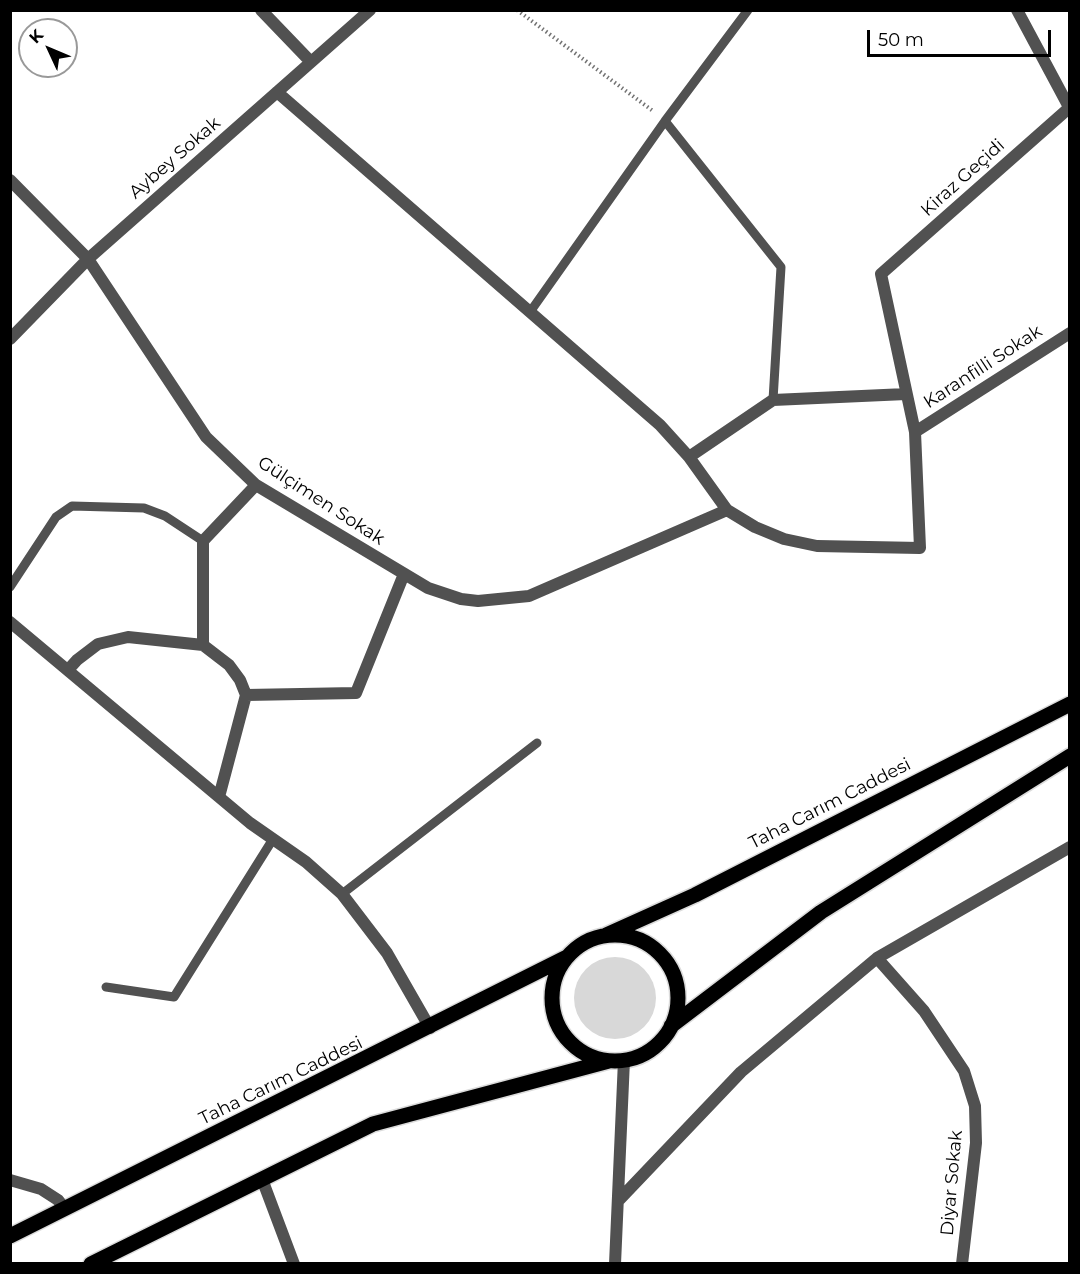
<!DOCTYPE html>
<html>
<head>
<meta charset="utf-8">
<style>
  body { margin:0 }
  #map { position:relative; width:1080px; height:1274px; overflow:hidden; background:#fff; font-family:Montserrat,sans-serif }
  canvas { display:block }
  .frame { position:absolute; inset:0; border:12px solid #000; pointer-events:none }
  .north { position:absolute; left:18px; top:18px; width:60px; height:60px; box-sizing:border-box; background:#fff; border:2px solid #999; border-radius:50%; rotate:314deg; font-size:16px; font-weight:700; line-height:24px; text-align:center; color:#000 }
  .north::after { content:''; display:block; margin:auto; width:21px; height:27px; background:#000; clip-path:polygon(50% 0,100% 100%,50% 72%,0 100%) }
  .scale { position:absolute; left:867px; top:30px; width:184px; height:27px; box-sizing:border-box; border:3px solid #000; border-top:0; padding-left:8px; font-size:18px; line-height:21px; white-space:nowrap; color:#000; -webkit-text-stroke:4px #fff; paint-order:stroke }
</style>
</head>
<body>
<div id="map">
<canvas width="1080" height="1274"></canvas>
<div class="frame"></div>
<div class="north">K</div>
<div class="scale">50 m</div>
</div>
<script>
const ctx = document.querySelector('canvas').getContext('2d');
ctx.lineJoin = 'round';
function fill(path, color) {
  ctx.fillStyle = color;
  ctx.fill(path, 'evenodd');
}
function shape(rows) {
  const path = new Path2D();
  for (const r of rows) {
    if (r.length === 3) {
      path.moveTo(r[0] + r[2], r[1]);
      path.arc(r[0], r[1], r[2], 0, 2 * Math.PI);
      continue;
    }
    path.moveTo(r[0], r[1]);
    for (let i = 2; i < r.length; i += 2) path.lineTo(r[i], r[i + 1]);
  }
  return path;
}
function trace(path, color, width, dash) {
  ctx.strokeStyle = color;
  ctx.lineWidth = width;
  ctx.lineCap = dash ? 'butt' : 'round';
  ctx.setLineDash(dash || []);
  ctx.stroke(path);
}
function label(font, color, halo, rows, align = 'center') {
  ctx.font = font + ' Montserrat,sans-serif';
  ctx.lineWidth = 4.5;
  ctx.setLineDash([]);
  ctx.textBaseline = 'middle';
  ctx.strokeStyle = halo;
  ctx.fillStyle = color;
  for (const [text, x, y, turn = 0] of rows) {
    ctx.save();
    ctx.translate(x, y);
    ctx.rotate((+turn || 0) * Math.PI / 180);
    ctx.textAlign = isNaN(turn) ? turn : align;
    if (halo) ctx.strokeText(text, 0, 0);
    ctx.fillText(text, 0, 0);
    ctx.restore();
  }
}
const green = shape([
  [615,998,41]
]);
const path = shape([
  [517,10,653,111]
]);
const service = shape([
  [665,121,781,267,773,400],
  [530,312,665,121,748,10],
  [10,587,56,517,72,506,144,508,165,516,203,541],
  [342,894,537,743],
  [106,987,174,997,273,839]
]);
const minor = shape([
  [261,10,310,61],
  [1017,10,1070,109],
  [277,92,660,425,689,457,727,510,755,527,784,539,817,546,920,548,915,432,881,274,1069,108],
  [10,180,88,259,206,437,256,485,428,588,461,599,478,601,529,596,727,510],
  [10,339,88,259,370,10],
  [915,432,1070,333],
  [689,457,773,400,906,394],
  [10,622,250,823,306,862,342,894,387,953,430,1028],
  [203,645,203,541,256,485],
  [68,670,77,660,98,644,128,637,203,645,229,665,240,680,246,695,219,797],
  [246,695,356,693,404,574],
  [877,958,924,1011,964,1071,975,1106,976,1143,962,1264],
  [262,1179,294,1264],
  [10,1180,41,1189,58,1200,65,1209],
  [618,1201,741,1072,877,958,1070,847],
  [615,1264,624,1060]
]);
const primary = shape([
  [606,935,695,895,1070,704],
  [615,998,63],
  [671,1026,821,912,1070,756],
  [10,1236,567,957],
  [91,1264,373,1124,609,1061]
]);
const streetNames = [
  ["Aybey Sokak",175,158,-41],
  ["Kiraz Geçidi",963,178,-42],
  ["Karanfilli Sokak",983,367,-33],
  ["Gülçimen Sokak",321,501,33],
  ["Taha Carım Caddesi",830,804,-27],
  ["Taha Carım Caddesi",281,1081,-26],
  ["Diyar Sokak",952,1183,-85]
];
fill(green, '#d8d8d8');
trace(primary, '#dbdbdb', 18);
trace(path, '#737373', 4, [1.5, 3]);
trace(service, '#515151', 9);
trace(minor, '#515151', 12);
trace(primary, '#000', 15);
label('18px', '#000', '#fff', streetNames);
</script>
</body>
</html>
